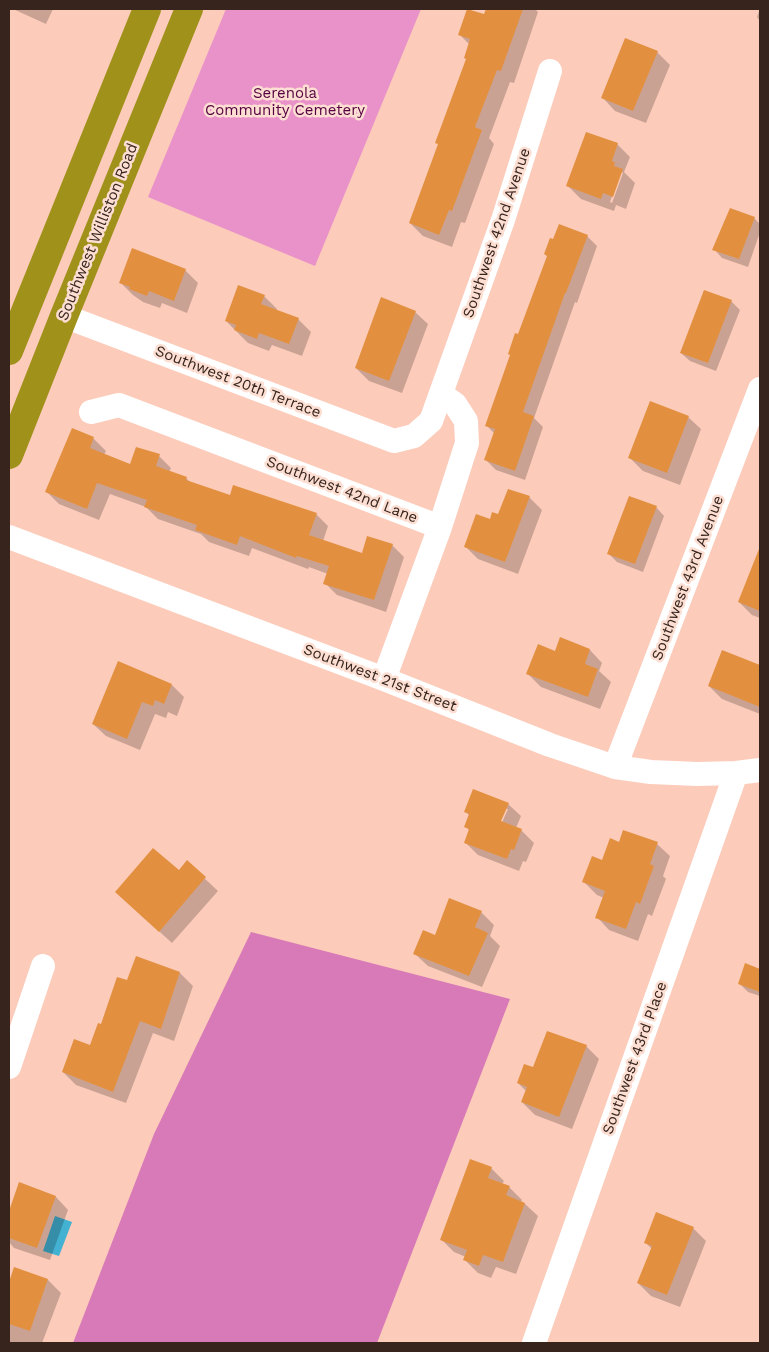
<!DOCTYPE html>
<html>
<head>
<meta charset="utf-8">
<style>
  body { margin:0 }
  #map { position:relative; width:769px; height:1352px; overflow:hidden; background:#fccbb9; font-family:"Work Sans",sans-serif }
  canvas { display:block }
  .frame { position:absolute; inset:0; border:10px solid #36241d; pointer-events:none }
</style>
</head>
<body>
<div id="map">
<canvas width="769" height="1352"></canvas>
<div class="frame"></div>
</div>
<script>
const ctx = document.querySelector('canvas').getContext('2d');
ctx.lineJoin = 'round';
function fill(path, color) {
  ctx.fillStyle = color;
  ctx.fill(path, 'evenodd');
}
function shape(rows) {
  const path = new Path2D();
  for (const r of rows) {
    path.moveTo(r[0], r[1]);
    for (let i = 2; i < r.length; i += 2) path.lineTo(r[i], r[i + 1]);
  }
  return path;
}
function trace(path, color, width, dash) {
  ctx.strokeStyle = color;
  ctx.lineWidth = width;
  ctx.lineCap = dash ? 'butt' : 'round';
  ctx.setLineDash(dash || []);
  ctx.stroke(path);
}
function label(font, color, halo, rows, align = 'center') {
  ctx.font = font + ' "Work Sans",sans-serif';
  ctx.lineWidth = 5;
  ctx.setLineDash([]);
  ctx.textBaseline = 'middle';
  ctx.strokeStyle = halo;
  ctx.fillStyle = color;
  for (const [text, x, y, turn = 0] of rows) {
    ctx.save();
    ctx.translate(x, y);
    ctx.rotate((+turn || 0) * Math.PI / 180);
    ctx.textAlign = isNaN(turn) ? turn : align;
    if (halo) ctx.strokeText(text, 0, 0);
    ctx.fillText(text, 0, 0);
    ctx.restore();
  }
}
const green = shape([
  [226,9,421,9,315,266,148,197]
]);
const forest = shape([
  [251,932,510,999,377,1343,73,1343,154,1134]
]);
const water = shape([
  [55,1216,72,1222,59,1256,43,1251]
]);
const shadow = shape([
  [13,9,53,9,46,24],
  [487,9,535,9,538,12,514,83,510,82,489,138,494,144,465,223,461,222,452,247,423,236,410,223,439,145,467,60,470,45,460,35,485,15],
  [760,9,760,21,757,17],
  [657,52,670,65,646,123,615,111,603,98],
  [617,144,630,157,624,172,635,183,626,209,616,205,614,211,581,199,568,186],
  [621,172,623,173,612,203,610,202],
  [754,218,760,224,760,232,748,267,722,258,714,249],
  [587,236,597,246,577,303,575,302,534,418,543,427,525,480,496,470,486,460,495,434,486,425,554,241],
  [185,270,198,283,187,313,162,303,160,308,143,302,133,295,120,282],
  [264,296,277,309,276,311,298,319,311,332,302,356,272,345,269,351,248,343,226,321],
  [731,301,740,310,716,371,690,361,681,353],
  [415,312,428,324,402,393,369,381,356,368],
  [688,417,701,429,680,485,643,471,630,458],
  [72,430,94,439,106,451,104,455,131,466,159,456,171,468,169,472,186,478,191,483,230,496,316,514,328,526,323,541,363,554,392,545,404,557,386,612,337,595,325,583,328,574,309,567,308,569,252,548,249,556,209,542,201,534,158,519,146,507,110,494,99,520,59,504,47,492],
  [529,497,542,510,518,574,478,559,465,546,491,520],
  [656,507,664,516,643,572,617,562,608,553],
  [760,550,760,618,752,615,739,602],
  [561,639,590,650,602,663,599,671,611,682,600,709,541,687,528,674,555,653],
  [723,651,760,666,760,714,722,699,709,686],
  [172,685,184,697,177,716,168,712,166,718,155,714,140,750,106,736,93,724],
  [508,804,521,816,516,828,521,830,534,843,526,862,523,861,519,871,478,855,465,842,470,831,465,826,470,816,466,812],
  [505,809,508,809,500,827,498,826],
  [624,831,657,844,670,856,663,876,666,879,652,916,648,914,638,941,609,930,597,917,604,898,597,895,584,882,619,843],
  [187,862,218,891,172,943,116,892,179,872],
  [481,912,494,925,490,936,500,946,482,987,428,966,415,954,436,937],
  [136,958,180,973,193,986,174,1041,153,1033,126,1103,76,1085,63,1072,91,1046,128,982],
  [746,965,760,970,760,996,748,992,740,984],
  [586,1046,599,1059,572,1129,535,1115,522,1102,526,1091,518,1083,534,1069],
  [491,1168,504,1181,502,1184,509,1187,522,1200,521,1202,525,1204,538,1216,516,1274,496,1267,491,1278,478,1273,465,1260,466,1257,454,1252,441,1239],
  [20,1184,56,1197,68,1210,50,1260,14,1248,9,1242,9,1215],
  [693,1228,706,1241,680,1307,651,1296,638,1283,652,1249,645,1242],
  [15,1268,48,1280,61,1293,42,1343,9,1343,9,1286]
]);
const building = shape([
  [467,9,484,14,486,9,523,9,501,71,497,70,475,127,482,130,465,176,452,211,449,210,439,235,409,223,438,144,435,143,466,59,464,58,470,39,458,35],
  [625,38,658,51,633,111,601,98],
  [586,132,618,143,612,161,615,162,614,166,623,169,613,197,603,193,601,199,566,186],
  [730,208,755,217,739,259,712,250],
  [559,224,588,235,566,293,565,293,523,412,534,416,515,471,484,460,495,429,485,426,510,355,508,354,515,333,518,334,547,256,544,254,550,238,553,239],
  [132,248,186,269,174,301,149,291,147,296,129,289,130,287,119,283],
  [238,285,265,295,261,304,299,318,289,344,259,333,257,339,234,330,236,325,225,321],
  [704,290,732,300,708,363,680,353],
  [381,297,416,311,389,381,355,368],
  [650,401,689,416,667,473,628,458],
  [72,428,94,437,90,448,130,464,136,447,160,454,156,466,187,477,186,480,230,495,233,485,317,513,309,535,362,553,367,536,393,544,374,600,323,584,329,566,297,556,296,558,240,536,237,545,195,530,197,525,144,507,147,500,97,483,87,509,45,492],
  [508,489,530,496,505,562,464,547,476,514,490,519,492,512,498,514],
  [629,496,657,506,635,564,607,554],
  [759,549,760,549,760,611,738,602],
  [560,637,590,649,585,664,598,669,588,697,526,674,538,644,555,651],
  [722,650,760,665,760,707,708,686],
  [118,661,172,684,164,704,155,700,153,706,142,702,127,739,92,724],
  [473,789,509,803,501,821,522,829,514,850,511,849,507,859,464,843,469,829,464,827,469,814,464,812],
  [623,830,658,842,650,864,654,866,640,904,636,902,626,929,595,918,605,891,582,882,592,856,602,860,610,838,619,842],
  [153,848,179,870,187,860,206,877,159,932,115,892],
  [449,898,482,911,475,927,488,933,469,976,413,954,423,930,435,935],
  [136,956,180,972,161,1029,140,1021,113,1092,62,1072,74,1039,90,1045,98,1023,101,1024,117,977,127,980],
  [745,963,760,969,760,992,738,984],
  [547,1031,587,1045,559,1117,521,1102,527,1087,517,1083,524,1064,533,1067],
  [470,1159,492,1167,488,1178,510,1186,506,1195,525,1203,503,1262,483,1255,479,1266,463,1260,467,1250,440,1240],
  [19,1182,56,1196,37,1248,9,1238,9,1211],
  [656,1212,694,1227,667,1295,637,1283,652,1246,644,1243],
  [14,1267,48,1279,30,1331,9,1324,9,1282]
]);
const minor = shape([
  [64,316,394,441,414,436,431,421,503,220,550,71],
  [91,412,119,405,440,527],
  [9,537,384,679,550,745,615,767,651,772,697,774,736,773,760,770],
  [384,679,440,527,467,443,466,421,455,404,441,394],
  [615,767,760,389],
  [9,1067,43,966],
  [534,1343,736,773]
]);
const highway = shape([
  [9,351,147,9],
  [9,455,64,316,189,9]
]);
const parkNames = [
  ["Serenola",285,94],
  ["Community Cemetery",285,111]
];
const streetNames = [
  ["Southwest Williston Road",98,232,-68],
  ["Southwest 42nd Avenue",497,233,-71],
  ["Southwest 20th Terrace",238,382,21],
  ["Southwest 42nd Lane",342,490,21],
  ["Southwest 43rd Avenue",688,578,-69],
  ["Southwest 21st Street",380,678,21],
  ["Southwest 43rd Place",635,1058,-70]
];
fill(green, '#e992ca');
fill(forest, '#d77ab7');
fill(water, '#43b1d2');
fill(shadow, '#0003');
fill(building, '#e29040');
trace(minor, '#fff', 24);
trace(highway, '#9f911a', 28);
label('15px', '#560041', '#fcded2', parkNames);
label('15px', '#36241d', '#fcded2', streetNames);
</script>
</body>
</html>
